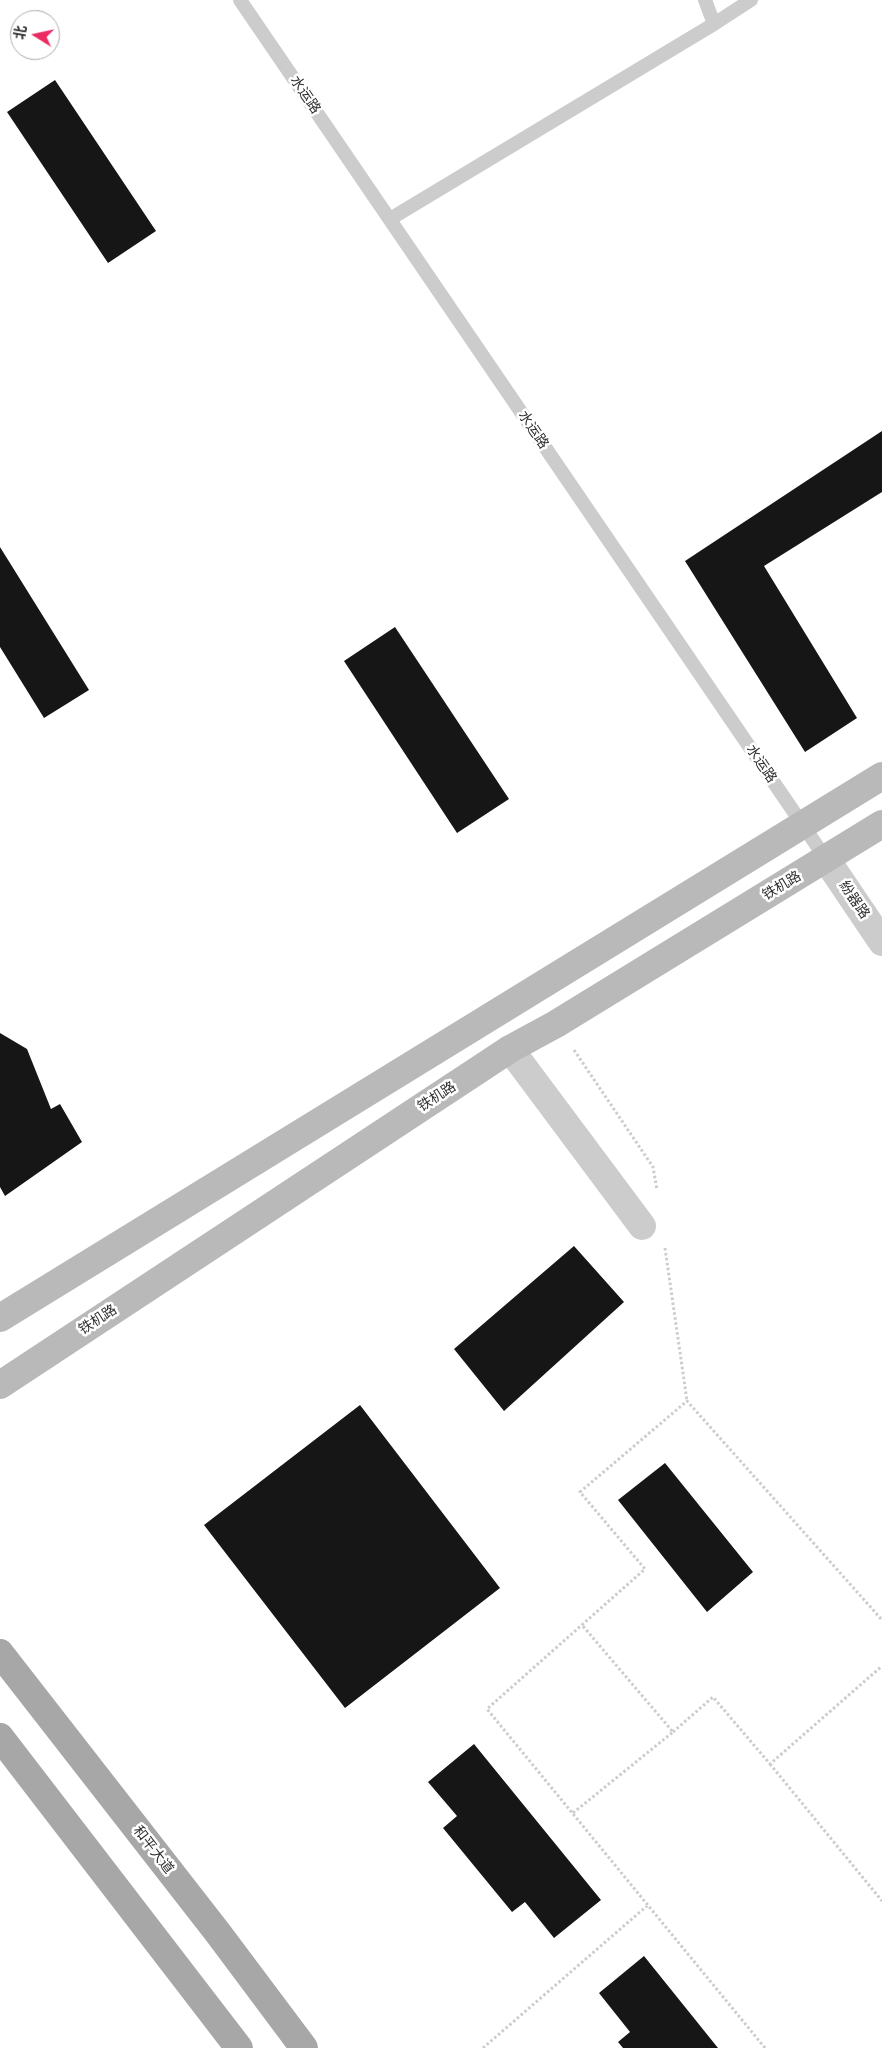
<!DOCTYPE html>
<html>
<head>
<meta charset="utf-8">
<style>
  body { margin:0 }
  #map { position:relative; width:882px; height:2048px; overflow:hidden; background:#fff; font-family:"Fira Sans","Noto Sans SC",sans-serif }
  canvas { display:block }
  .north { position:absolute; left:10px; top:10px; width:50px; height:50px; box-sizing:border-box; background:#fff; border:1px solid #acacac; border-radius:50%; rotate:280deg; font-size:14px; font-weight:700; line-height:20px; text-align:center; color:#2f2f2f }
  .north::after { content:''; display:block; margin:auto; width:18px; height:22px; background:#ec2b62; clip-path:polygon(50% 0,100% 100%,50% 72%,0 100%) }
</style>
</head>
<body>
<div id="map">
<canvas width="882" height="2048"></canvas>
<div class="north">北</div>
</div>
<script>
const ctx = document.querySelector('canvas').getContext('2d');
ctx.lineJoin = 'round';
function fill(path, color) {
  ctx.fillStyle = color;
  ctx.fill(path, 'evenodd');
}
function shape(rows) {
  const path = new Path2D();
  for (const r of rows) {
    path.moveTo(r[0], r[1]);
    for (let i = 2; i < r.length; i += 2) path.lineTo(r[i], r[i + 1]);
  }
  return path;
}
function trace(path, color, width, dash) {
  ctx.strokeStyle = color;
  ctx.lineWidth = width;
  ctx.lineCap = dash ? 'butt' : 'round';
  ctx.setLineDash(dash || []);
  ctx.stroke(path);
}
function label(font, color, halo, rows, align = 'center') {
  ctx.font = font + ' "Fira Sans","Noto Sans SC",sans-serif';
  ctx.lineWidth = 5;
  ctx.setLineDash([]);
  ctx.textBaseline = 'middle';
  ctx.strokeStyle = halo;
  ctx.fillStyle = color;
  for (const [text, x, y, turn = 0] of rows) {
    ctx.save();
    ctx.translate(x, y);
    ctx.rotate((+turn || 0) * Math.PI / 180);
    ctx.textAlign = isNaN(turn) ? turn : align;
    if (halo) ctx.strokeText(text, 0, 0);
    ctx.fillText(text, 0, 0);
    ctx.restore();
  }
}
const building = shape([
  [55,80,156,231,108,263,7,112],
  [882,431,882,492,764,566,857,718,805,752,685,561],
  [0,547,89,690,44,718,0,647],
  [395,627,509,799,457,833,344,661],
  [0,1033,27,1049,51,1109,60,1104,82,1142,5,1196,0,1187],
  [574,1246,624,1302,504,1411,454,1349],
  [360,1405,500,1588,345,1708,204,1525],
  [665,1463,753,1572,707,1612,618,1500],
  [474,1744,601,1900,554,1938,525,1902,512,1912,443,1828,457,1816,428,1782],
  [644,1956,718,2048,623,2048,618,2042,630,2032,599,1993]
]);
const path = shape([
  [574,1050,653,1167,657,1190],
  [665,1248,687,1401],
  [673,1732,713,1697,770,1764,882,1666],
  [770,1764,882,1901],
  [573,1813,673,1732,582,1625],
  [483,2048,648,1905],
  [765,2048,487,1709,645,1569,580,1492,687,1401,882,1620]
]);
const service = shape([
  [240,0,826,859],
  [705,0,714,24],
  [390,219,714,24,751,0]
]);
const minor = shape([
  [826,859,882,942],
  [510,1049,642,1226]
]);
const secondary = shape([
  [0,1318,882,776],
  [0,1385,510,1049,556,1024,882,824]
]);
const primary = shape([
  [0,1653,218,1933,304,2048],
  [0,1737,239,2048]
]);
const streetNames = [
  ["水运路",305,95,56],
  ["水运路",533,430,56],
  ["水运路",761,764,56],
  ["铁机路",782,886,-31],
  ["紛器路",854,900,56],
  ["铁机路",437,1097,-33],
  ["铁机路",98,1320,-33],
  ["和平大道",153,1850,52]
];
fill(building, '#161616');
trace(path, '#ccc', 3, [2.5, 2.5]);
trace(service, '#ccc', 14);
trace(minor, '#ccc', 28);
trace(secondary, '#b9b9b9', 28);
trace(primary, '#a7a7a7', 28);
label('14px', '#2f2f2f', '#fff', streetNames);
</script>
</body>
</html>
